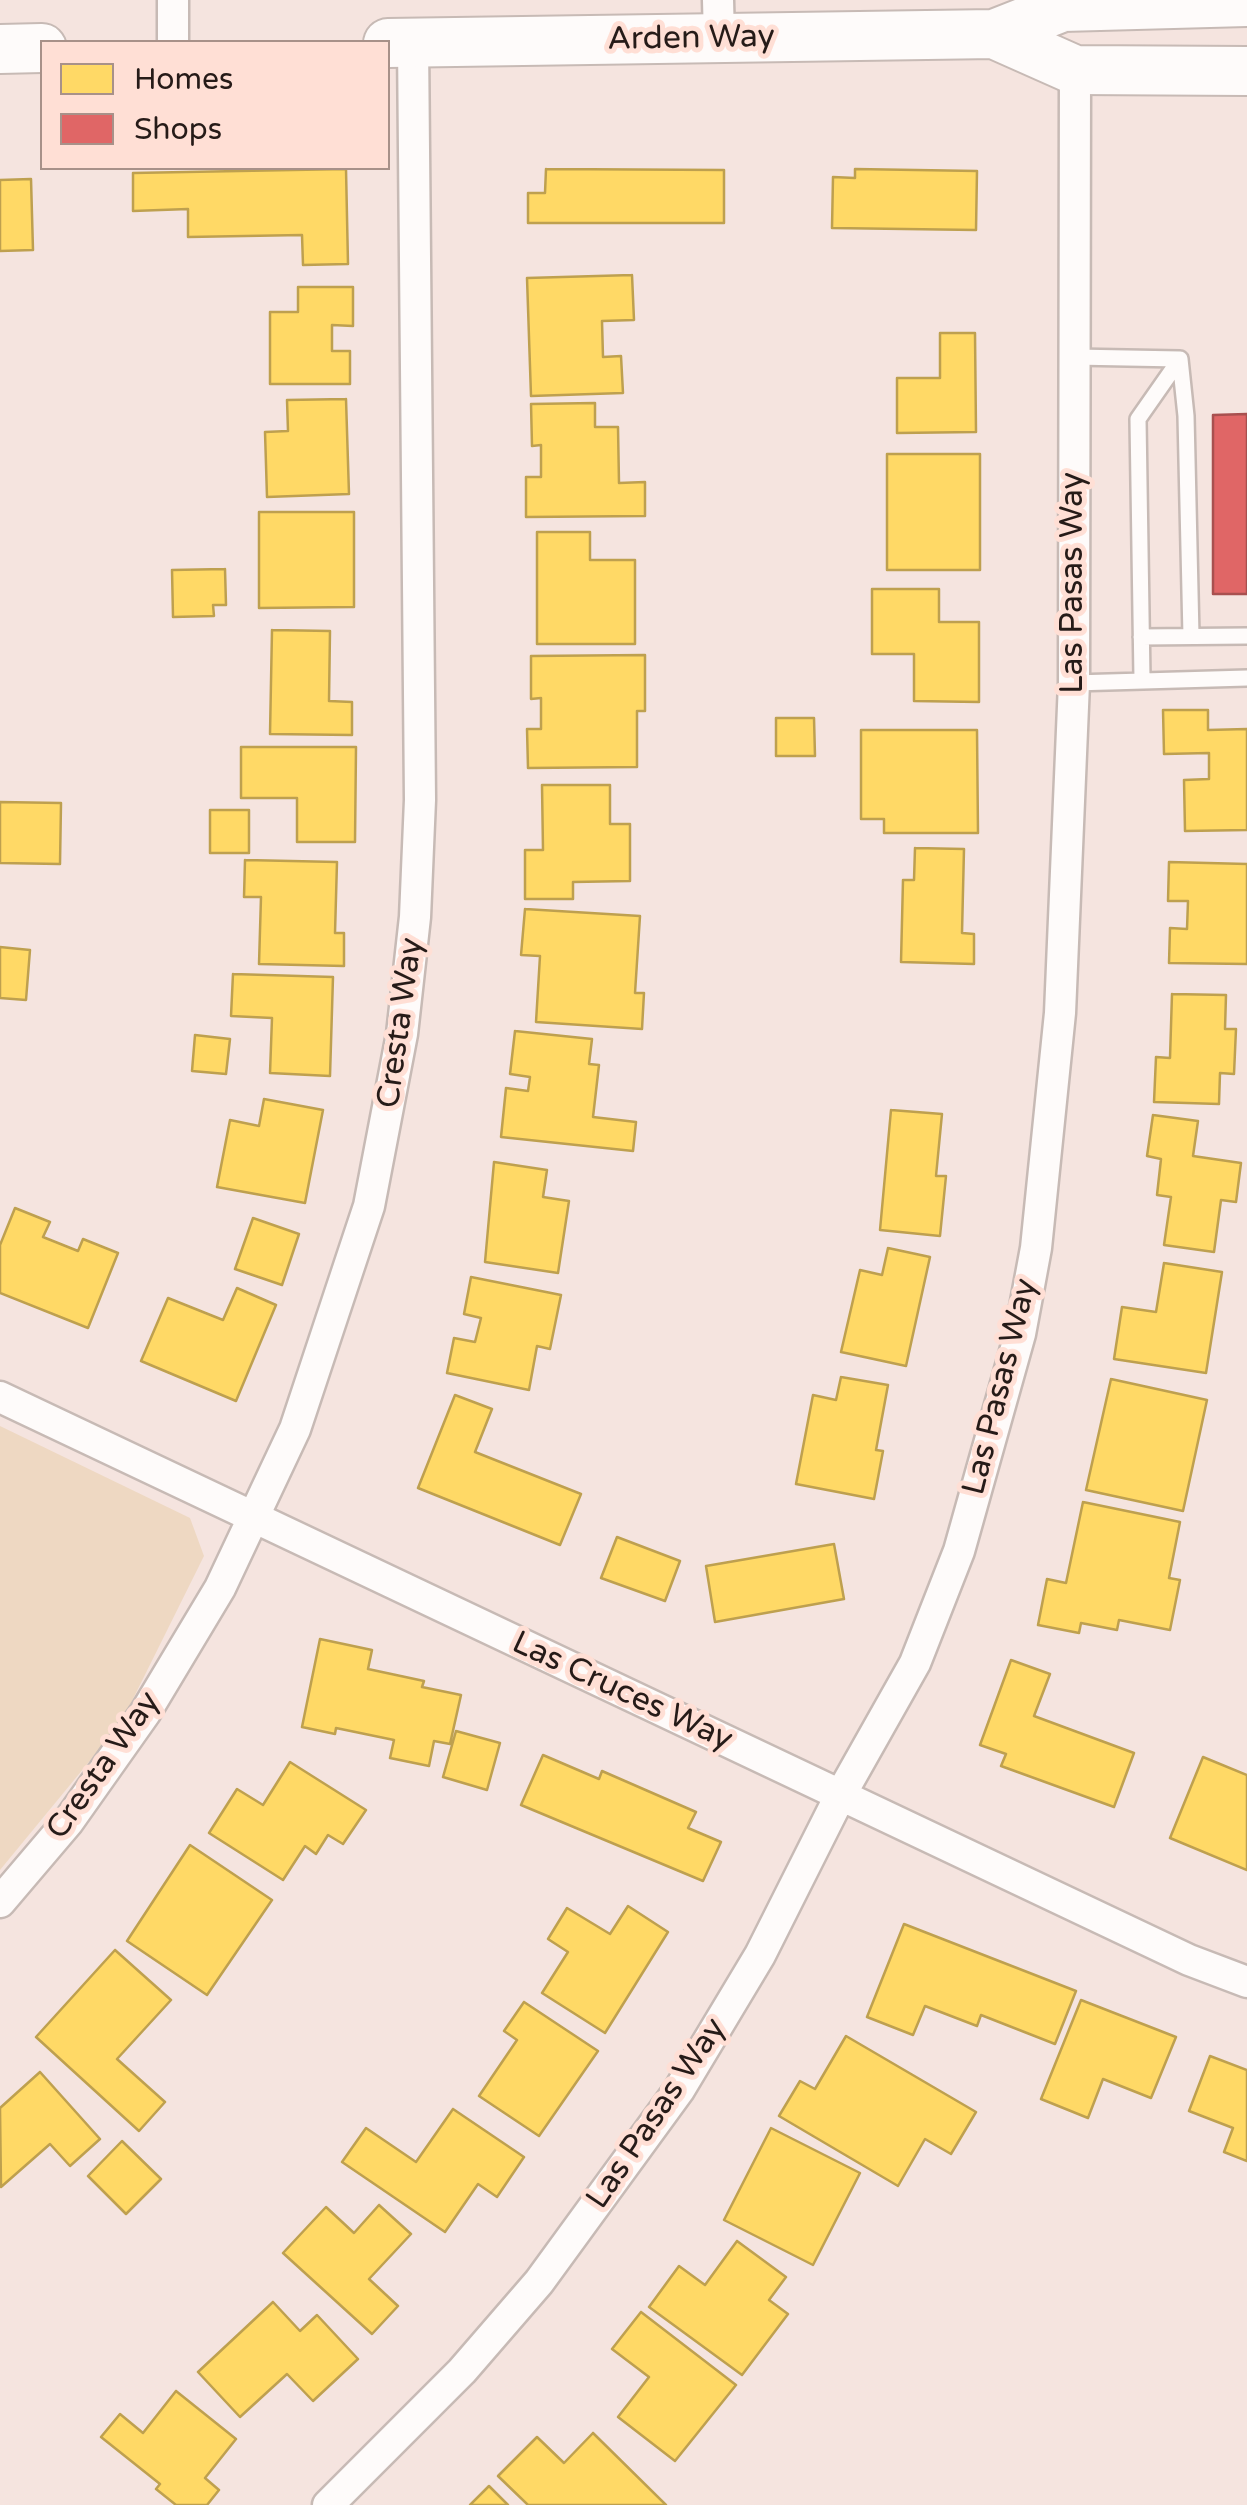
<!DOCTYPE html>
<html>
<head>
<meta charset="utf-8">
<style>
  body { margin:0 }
  #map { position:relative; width:1247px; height:2505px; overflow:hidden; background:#f5e4df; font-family:"Varela Round",sans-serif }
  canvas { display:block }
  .legend { position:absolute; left:40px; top:40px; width:350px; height:130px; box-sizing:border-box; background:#ffdfd5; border:2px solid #a89189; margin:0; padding:12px 18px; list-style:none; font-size:30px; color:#261b18 }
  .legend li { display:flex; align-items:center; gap:20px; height:50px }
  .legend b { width:50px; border:2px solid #a89189 }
</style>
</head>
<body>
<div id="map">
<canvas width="1247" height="2505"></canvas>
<ul class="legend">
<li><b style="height:28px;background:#ffd966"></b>Homes</li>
<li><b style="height:28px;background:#e06666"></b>Shops</li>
</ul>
</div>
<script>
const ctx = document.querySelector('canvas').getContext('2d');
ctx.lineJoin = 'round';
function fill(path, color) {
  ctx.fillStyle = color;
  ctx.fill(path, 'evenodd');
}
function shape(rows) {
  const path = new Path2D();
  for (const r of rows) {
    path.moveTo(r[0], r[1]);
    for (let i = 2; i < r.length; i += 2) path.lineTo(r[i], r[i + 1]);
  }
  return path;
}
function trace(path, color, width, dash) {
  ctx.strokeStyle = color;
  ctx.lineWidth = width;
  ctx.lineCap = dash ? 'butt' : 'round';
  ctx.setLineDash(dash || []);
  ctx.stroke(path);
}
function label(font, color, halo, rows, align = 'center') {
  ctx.font = font + ' "Varela Round",sans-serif';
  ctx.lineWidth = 10;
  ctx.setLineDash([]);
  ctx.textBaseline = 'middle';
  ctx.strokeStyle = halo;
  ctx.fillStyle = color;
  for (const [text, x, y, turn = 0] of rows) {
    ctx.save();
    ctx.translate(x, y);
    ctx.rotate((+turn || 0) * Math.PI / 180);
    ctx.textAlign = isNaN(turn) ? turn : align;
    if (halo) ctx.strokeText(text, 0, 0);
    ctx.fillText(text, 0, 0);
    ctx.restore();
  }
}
const green = shape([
  [0,1426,190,1518,204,1556,121,1723,0,1870]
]);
const homes = shape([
  [346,169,348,264,303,265,302,235,188,237,188,209,133,211,133,173,346,169],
  [546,169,724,170,724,223,528,223,528,193,545,193,546,169],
  [855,169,977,171,976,230,832,228,833,177,855,178,855,169],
  [31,179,33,250,0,251,0,180,31,179],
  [632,275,634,320,602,321,603,357,621,356,623,393,531,396,527,278,632,275],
  [298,287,353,287,353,326,332,325,332,351,350,351,350,384,270,384,270,312,298,312,298,287],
  [940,333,975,333,976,432,897,433,897,378,940,378,940,333],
  [346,399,349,494,267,497,265,432,288,431,287,400,346,399],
  [595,403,595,427,618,427,619,483,645,482,645,516,526,517,526,477,541,477,541,445,532,446,531,404,595,403],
  [887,454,980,454,980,570,887,570,887,454],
  [259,512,354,512,354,607,259,608,259,512],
  [537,532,590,532,590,560,635,560,635,644,537,644,537,532],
  [225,569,226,605,213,605,214,616,173,617,172,570,225,569],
  [872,589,939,589,939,622,979,622,979,702,914,701,914,654,872,654,872,589],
  [272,630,330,631,329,701,352,702,352,735,270,734,272,630],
  [645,655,645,711,637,711,637,767,528,768,527,729,541,729,541,698,531,699,531,656,645,655],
  [1163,710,1208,710,1208,730,1247,729,1247,830,1185,831,1184,780,1209,779,1209,753,1164,754,1163,710],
  [776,718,814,718,815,756,776,756,776,718],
  [861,730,977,730,978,833,884,833,884,819,861,819,861,730],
  [241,747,356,747,355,842,297,842,297,798,241,798,241,747],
  [542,785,610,785,610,824,630,824,630,881,573,882,573,899,525,899,525,850,543,850,542,785],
  [0,802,61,803,60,864,0,863,0,802],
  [210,810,249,810,249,853,210,853,210,810],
  [915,848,964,849,962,933,974,934,974,964,901,962,903,880,914,880,915,848],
  [245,860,337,862,335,933,344,933,344,966,259,964,261,897,244,897,245,860],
  [1169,862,1247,864,1247,964,1169,963,1170,928,1187,929,1188,901,1168,901,1169,862],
  [525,909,640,916,635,993,644,993,642,1029,536,1022,540,956,521,955,525,909],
  [0,947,30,950,26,1000,0,998,0,947],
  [233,974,333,977,330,1076,270,1073,272,1018,231,1016,233,974],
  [1172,994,1226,995,1225,1029,1236,1029,1234,1074,1220,1073,1219,1104,1154,1102,1156,1057,1170,1058,1172,994],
  [515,1031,592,1039,589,1064,599,1065,593,1117,636,1122,633,1151,501,1137,506,1088,528,1091,530,1077,510,1074,515,1031],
  [195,1035,230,1039,226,1074,192,1071,195,1035],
  [264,1099,323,1110,305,1203,217,1187,230,1120,259,1126,264,1099],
  [891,1110,942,1114,936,1176,946,1176,940,1236,880,1230,891,1110],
  [1153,1115,1198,1121,1193,1156,1241,1163,1236,1202,1221,1200,1214,1252,1164,1245,1171,1197,1157,1195,1161,1159,1147,1156,1153,1115],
  [494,1162,547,1170,543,1197,569,1201,558,1273,485,1262,494,1162],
  [15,1208,50,1222,43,1237,78,1251,83,1239,118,1253,88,1328,0,1293,0,1245,15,1208],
  [253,1218,299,1234,282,1285,235,1269,253,1218],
  [888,1248,930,1257,906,1366,841,1352,860,1270,882,1275,888,1248],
  [1164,1263,1222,1272,1206,1373,1114,1359,1122,1307,1156,1312,1164,1263],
  [471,1277,561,1295,550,1349,537,1346,529,1390,447,1373,454,1338,475,1342,481,1318,464,1314,471,1277],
  [237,1288,276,1305,236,1401,141,1361,168,1298,223,1320,237,1288],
  [841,1377,888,1385,876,1450,883,1451,874,1499,796,1484,813,1395,836,1400,841,1377],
  [1111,1379,1207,1400,1183,1511,1086,1490,1111,1379],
  [455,1395,492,1409,475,1452,581,1494,560,1545,418,1488,455,1395],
  [1083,1502,1180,1522,1169,1578,1180,1580,1170,1630,1119,1620,1117,1630,1081,1623,1079,1633,1038,1625,1047,1579,1066,1583,1083,1502],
  [617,1537,680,1561,665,1601,601,1578,617,1537],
  [834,1544,844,1599,715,1622,706,1566,834,1544],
  [320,1639,372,1650,368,1669,424,1681,422,1687,461,1695,450,1744,434,1741,429,1766,390,1758,394,1740,336,1728,335,1734,302,1727,320,1639],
  [1011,1660,1050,1674,1034,1716,1134,1753,1114,1807,1001,1766,1006,1754,980,1745,1011,1660],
  [456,1731,500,1743,487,1790,443,1777,456,1731],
  [543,1755,599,1779,602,1771,696,1812,688,1828,721,1842,703,1881,521,1805,543,1755],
  [1203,1757,1247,1775,1247,1870,1170,1838,1203,1757],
  [290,1762,366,1810,343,1844,328,1835,316,1854,305,1846,283,1880,209,1833,237,1789,263,1805,290,1762],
  [190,1845,272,1900,207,1995,127,1941,190,1845],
  [628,1906,668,1932,605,2033,542,1993,568,1952,548,1939,567,1908,610,1934,628,1906],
  [904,1924,1076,1991,1055,2044,981,2015,977,2026,925,2006,913,2035,867,2017,904,1924],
  [115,1950,171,2000,117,2059,165,2102,139,2131,36,2037,115,1950],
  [1081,2000,1176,2037,1151,2098,1103,2079,1088,2118,1041,2099,1081,2000],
  [524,2002,598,2051,539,2136,479,2096,517,2040,504,2031,524,2002],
  [846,2036,976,2112,951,2154,925,2139,898,2186,779,2116,800,2081,815,2089,846,2036],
  [1210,2056,1247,2070,1247,2161,1224,2152,1233,2128,1189,2111,1210,2056],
  [40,2072,100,2139,70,2166,50,2144,1,2187,0,2108,40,2072],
  [453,2109,524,2157,497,2197,478,2184,445,2232,342,2162,366,2128,416,2162,453,2109],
  [771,2128,860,2173,813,2265,724,2220,771,2128],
  [122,2141,161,2179,126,2214,88,2176,122,2141],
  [379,2205,411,2234,369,2279,398,2306,372,2334,283,2253,326,2207,354,2233,379,2205],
  [737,2241,786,2277,769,2300,788,2314,742,2375,649,2307,679,2266,705,2285,737,2241],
  [273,2302,300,2331,317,2315,358,2359,313,2401,287,2374,240,2417,198,2372,273,2302],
  [641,2312,736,2385,675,2461,618,2417,649,2377,612,2349,641,2312],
  [176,2391,236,2439,205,2478,219,2490,207,2505,176,2505,156,2489,160,2484,101,2437,120,2414,143,2433,176,2391],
  [593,2433,666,2505,528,2505,498,2476,537,2437,564,2463,593,2433],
  [489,2486,508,2505,470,2505,489,2486]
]);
const shops = shape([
  [1247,414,1247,594,1213,594,1213,415,1247,414]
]);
const lane = shape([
  [1074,357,1180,359],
  [1180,359,1186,416,1191,636],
  [1141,637,1247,636],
  [1142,679,1138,419,1180,359],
  [1074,683,1247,678]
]);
const street = shape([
  [718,0,719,38],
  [173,42,173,0],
  [0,1397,1189,1960,1247,1982],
  [0,1902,68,1822,145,1713,220,1588,295,1429,369,1206,402,1034,415,917,420,800,413,42],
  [328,2505,462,2371,539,2282,679,2090,760,1955,840,1796,915,1663,959,1551,1020,1334,1036,1248,1060,1013,1074,683,1075,70]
]);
const primary = shape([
  [994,34,1075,70,1247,71],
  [388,43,994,34,1063,7,1247,2],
  [0,49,42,48]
]);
const streetNames = [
  ["Arden Way",691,39,-1],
  ["Las Pasas Way",1074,583,-90],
  ["Cresta Way",401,1023,-82],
  ["Las Pasas Way",1001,1387,-76],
  ["Las Cruces Way",622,1692,25],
  ["Cresta Way",104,1766,-55],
  ["Las Pasas Way",657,2114,-56]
];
fill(green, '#eed8c2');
fill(homes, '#ffd966');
trace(homes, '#bea04f', 2.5);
fill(shops, '#e06666');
trace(shops, '#a8504f', 2.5);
trace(lane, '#c7bab5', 20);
trace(street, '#c7bab5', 35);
trace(primary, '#c7bab5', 52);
trace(lane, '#fefbfa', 15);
trace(street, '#fefbfa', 30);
trace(primary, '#fefbfa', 48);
label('32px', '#261b18', '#ffdfd5', streetNames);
</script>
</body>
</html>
